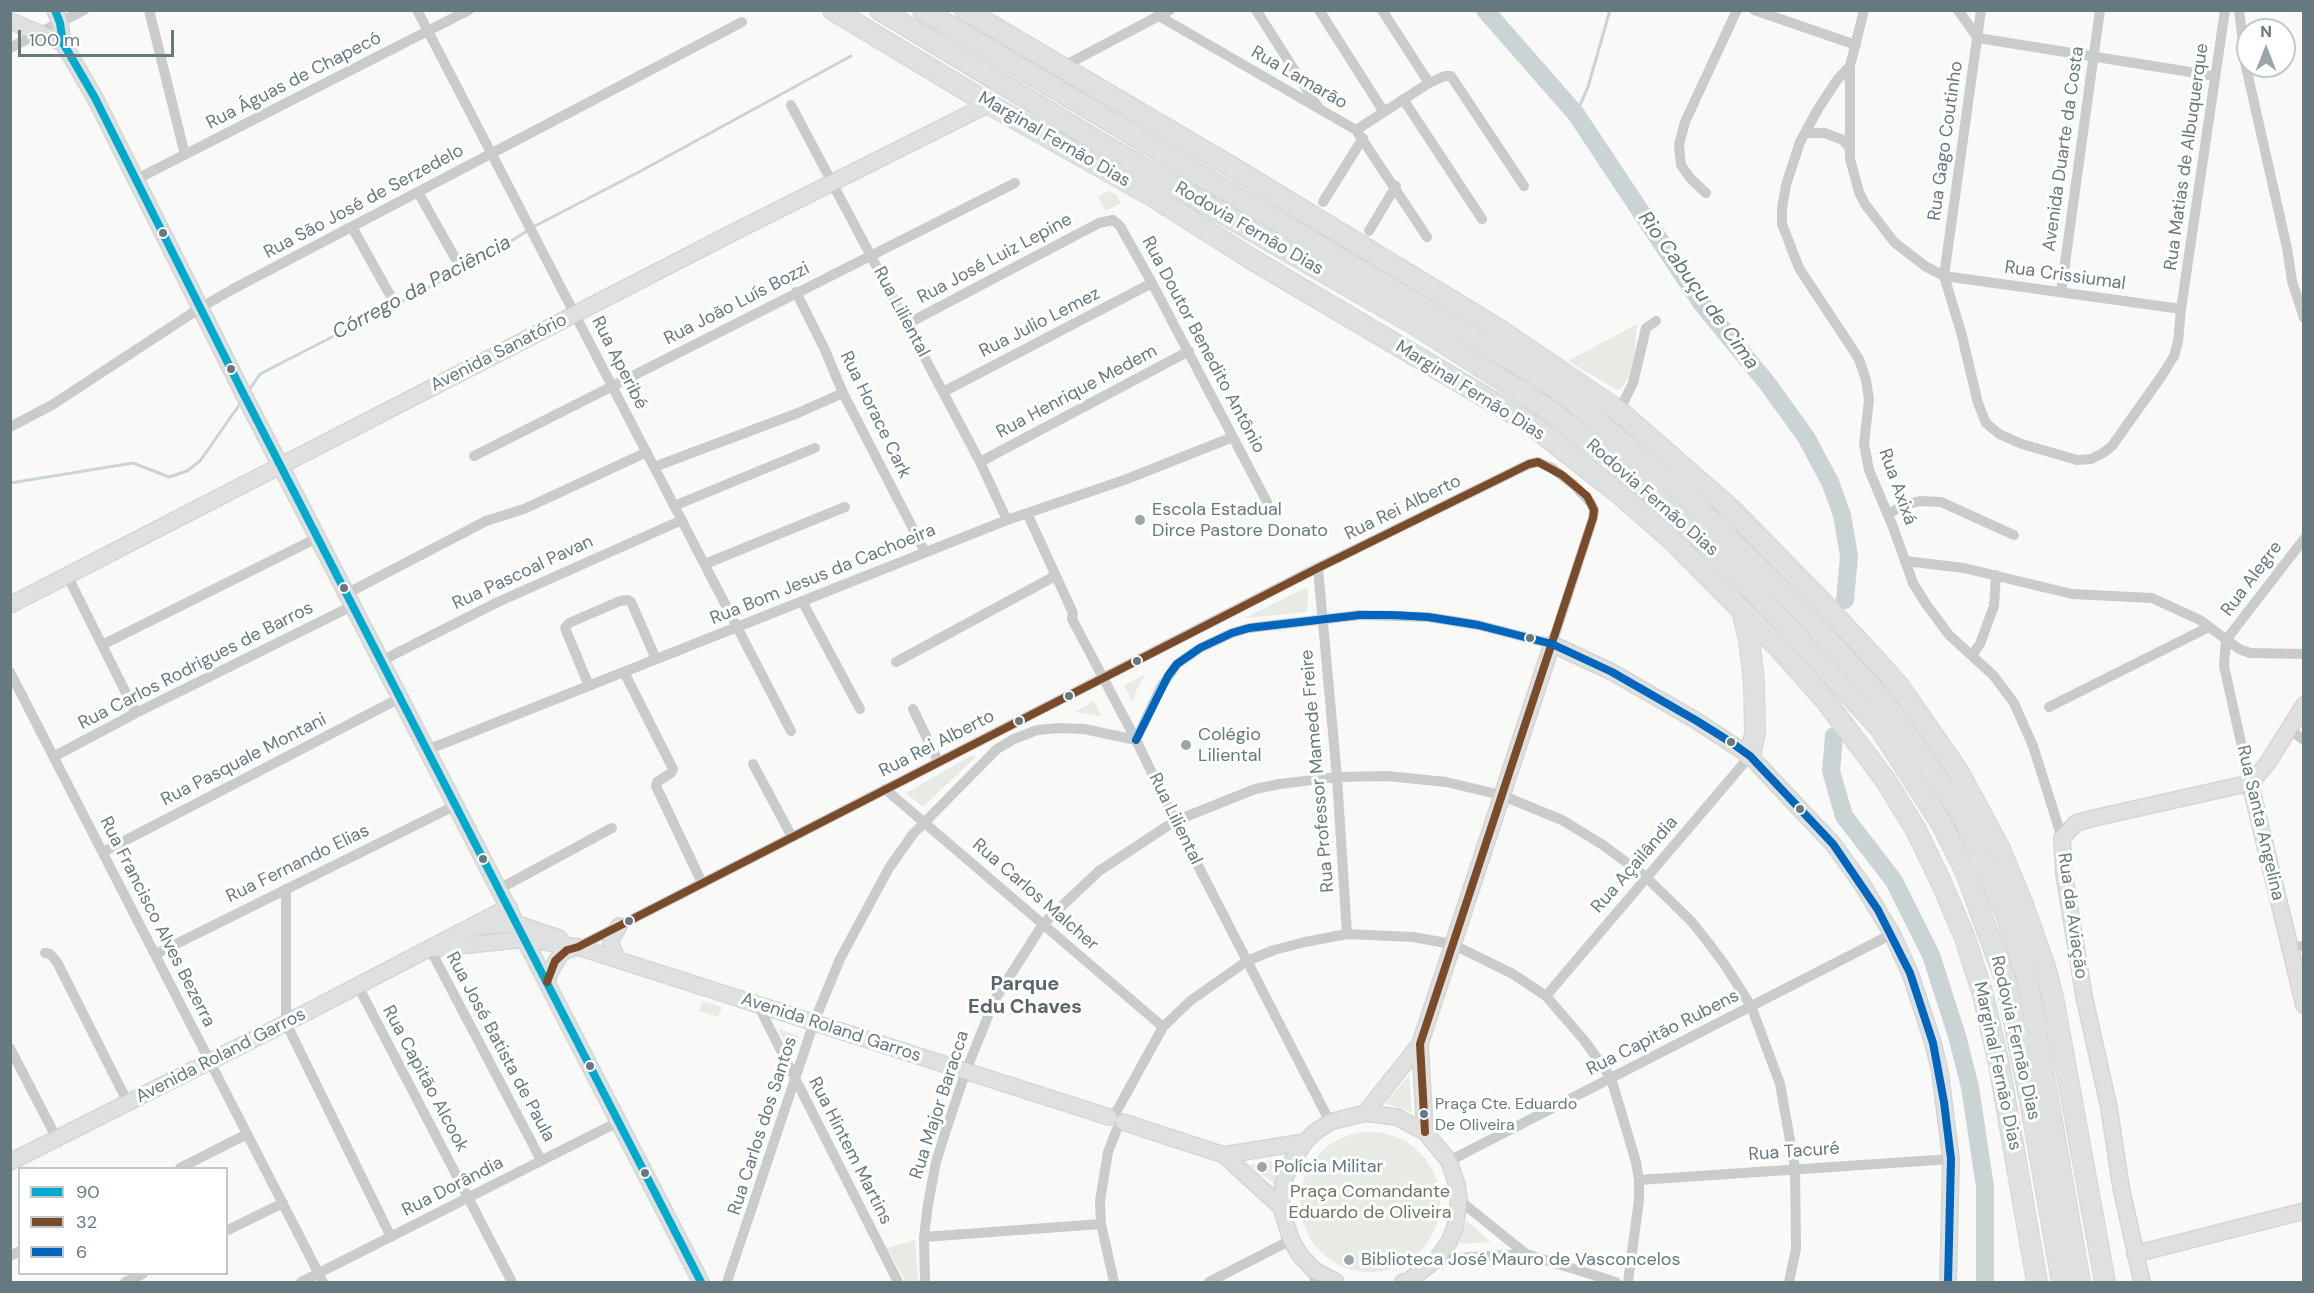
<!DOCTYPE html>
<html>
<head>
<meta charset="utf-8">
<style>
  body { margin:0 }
  #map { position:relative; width:2314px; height:1293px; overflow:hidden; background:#f9f9f8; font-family:"DM Sans",sans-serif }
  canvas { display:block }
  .frame { position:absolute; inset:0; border:12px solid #677980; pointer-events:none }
  .legend { position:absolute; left:18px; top:1167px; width:210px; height:108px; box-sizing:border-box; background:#fff; border:2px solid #c2c9cc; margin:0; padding:8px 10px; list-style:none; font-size:18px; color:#677980 }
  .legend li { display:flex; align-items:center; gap:12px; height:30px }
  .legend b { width:30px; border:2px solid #c2c9cc }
  .north { position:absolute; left:2236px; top:18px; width:60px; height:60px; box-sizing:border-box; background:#fff; border:2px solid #c2c9cc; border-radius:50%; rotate:0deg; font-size:16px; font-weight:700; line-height:24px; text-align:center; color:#677980 }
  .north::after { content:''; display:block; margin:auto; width:21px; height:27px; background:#9aa6aa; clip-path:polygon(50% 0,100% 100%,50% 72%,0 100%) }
  .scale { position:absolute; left:18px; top:30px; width:156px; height:27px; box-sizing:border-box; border:3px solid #677980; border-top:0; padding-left:8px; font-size:18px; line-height:21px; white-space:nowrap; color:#677980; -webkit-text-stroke:4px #fff; paint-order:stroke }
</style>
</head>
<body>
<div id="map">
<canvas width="2314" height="1293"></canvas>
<div class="frame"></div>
<ul class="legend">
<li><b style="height:8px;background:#00a9ce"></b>90</li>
<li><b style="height:8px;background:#7a4b2a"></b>32</li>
<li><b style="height:8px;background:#0065bd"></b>6</li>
</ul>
<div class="north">N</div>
<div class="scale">100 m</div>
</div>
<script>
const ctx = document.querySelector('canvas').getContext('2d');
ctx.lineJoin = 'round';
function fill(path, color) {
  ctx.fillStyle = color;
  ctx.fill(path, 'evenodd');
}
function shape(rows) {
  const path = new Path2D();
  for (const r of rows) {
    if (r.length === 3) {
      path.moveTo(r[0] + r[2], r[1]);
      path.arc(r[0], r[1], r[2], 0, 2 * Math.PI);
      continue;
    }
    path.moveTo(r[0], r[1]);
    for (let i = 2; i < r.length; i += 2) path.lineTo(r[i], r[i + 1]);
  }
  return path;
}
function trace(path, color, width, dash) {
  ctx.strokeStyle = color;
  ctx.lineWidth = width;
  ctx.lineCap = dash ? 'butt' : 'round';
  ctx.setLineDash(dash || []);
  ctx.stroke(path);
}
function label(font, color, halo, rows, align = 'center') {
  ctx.font = font + ' "DM Sans",sans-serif';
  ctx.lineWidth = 6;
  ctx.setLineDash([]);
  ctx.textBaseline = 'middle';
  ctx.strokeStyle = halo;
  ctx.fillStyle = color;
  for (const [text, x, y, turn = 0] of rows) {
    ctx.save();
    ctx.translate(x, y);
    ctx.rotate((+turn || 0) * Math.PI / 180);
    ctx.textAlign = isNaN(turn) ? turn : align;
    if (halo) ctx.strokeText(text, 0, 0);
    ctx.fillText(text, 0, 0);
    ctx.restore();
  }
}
const green = shape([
  [1109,191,1117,195,1121,203,1106,211,1098,197],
  [1637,324,1635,350,1629,377,1622,388,1617,390,1568,361],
  [1305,588,1308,591,1307,612,1245,618],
  [1146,674,1137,689,1133,702,1124,685],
  [1094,701,1101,716,1075,712],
  [972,755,976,757,923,807,906,793],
  [702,1001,722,1007,718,1017,699,1011],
  [779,1029,799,1036,792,1055,788,1055],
  [1409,1076,1412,1112,1385,1103],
  [1370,1202,70],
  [1282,1159,1275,1184,1249,1165],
  [1466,1220,1491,1242,1459,1244],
  [915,1240,918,1282,906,1282,887,1248]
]);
const stream = shape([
  [1576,114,1588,87,1610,10],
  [533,227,639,172,851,56],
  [249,390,260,374,476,263,527,231],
  [10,483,133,463,169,477,187,471,200,461,242,401]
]);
const river = shape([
  [1485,10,1576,114,1702,304,1767,383,1806,437,1830,482,1842,515,1849,556,1845,600],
  [1834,736,1831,771,1844,816,1894,881,1931,955,1957,1036,1970,1087,1985,1187,1985,1282]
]);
const street = shape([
  [149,10,185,155],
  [417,10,791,731],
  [1256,10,1318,107],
  [1319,10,1384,112],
  [1382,10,1429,83],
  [1754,10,1856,45],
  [1864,10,1850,66,1850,159,1859,192,1865,204,1894,242,1925,266,1944,276,2181,309],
  [1958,10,1978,38,2215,76],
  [1981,10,1944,276,1961,332,1978,403,1986,423,1999,434,2022,444,2077,460,2091,459,2103,453,2112,446,2163,374,2174,356,2178,342,2181,309,2225,10],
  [2239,10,2246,67,2287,248,2292,281,2304,318],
  [1159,16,1356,130,1429,83,1445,76,1451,76,1524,186],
  [10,48,84,10],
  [1850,66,1837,80,1818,109,1800,142,1786,185,1782,208,1782,224,1799,268,1859,359,1866,380,1869,400,1864,444,1869,470,1893,527,1913,583,1926,604,1949,635,1993,675,2014,703,2033,746,2062,838],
  [1062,67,1170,10],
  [1403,99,1482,219],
  [791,105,980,462,1007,520],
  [1356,130,1427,237],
  [1805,133,1825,133,1843,140,1849,147],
  [135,180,469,10],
  [418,192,455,258],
  [1706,193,1690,178,1681,165,1679,145,1685,122,1737,10],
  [1323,202,1363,138],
  [352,227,390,295],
  [1369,231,1396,186],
  [796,292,825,350,843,393,925,552],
  [2061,292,2100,10],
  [907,324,1099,223,1113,220,1120,226,1152,283,1267,502],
  [943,392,1152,283],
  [1619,411,1633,383,1646,328,1656,321],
  [10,427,52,405,200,308,233,289,742,22],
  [474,456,1015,183],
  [980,462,1189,351],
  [654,467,798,413,843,393],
  [674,506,815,448],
  [1027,513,1073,613,1072,619,1136,740,1175,821,1330,1122],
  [1888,514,1904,505,1920,501,1941,502,2014,535],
  [1905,561,1964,568,2072,594,2152,598,2200,620,2239,649,2250,653,2304,654],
  [705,564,845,507],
  [1318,568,1337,777,1347,934],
  [68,577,136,713],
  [346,594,486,521,524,509,647,452],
  [802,601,860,709],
  [102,645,317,538],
  [1972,655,1980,644,1994,606,1996,575],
  [381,661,498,602,682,520],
  [896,662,1055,576],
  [10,672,323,1282],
  [624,672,673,769,671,773,657,782,656,786,702,883],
  [589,686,565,628,569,623,620,601,628,600,631,602,656,659],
  [2049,707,2209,627],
  [913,709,938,761],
  [2289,729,2304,740],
  [427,750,1007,520,1127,479,1233,437],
  [55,756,136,713,352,606],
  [753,764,792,837],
  [2250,783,2224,666,2226,640,2304,539],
  [885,789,1163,1027],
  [103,852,400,698],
  [286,889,286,1023,391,1237],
  [499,889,612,828],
  [578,947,1311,571,1529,464,1538,462,1552,468,1574,485,1591,503,1594,510,1593,518,1552,644,1478,625,1428,617,1360,615,1249,628,1232,633,1200,648,1177,664,1161,687,1136,740],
  [430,949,541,1160],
  [2290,949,2304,945],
  [45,953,50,954,57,962,128,1103],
  [156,954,456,805],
  [358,986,512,1282],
  [1546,996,1750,756],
  [757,1003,898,1282],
  [10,1048,57,1139],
  [1115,1114,1163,1027,1190,1001,1247,961,1274,950,1305,942,1347,934,1413,937,1452,944,1513,974,1546,996,1584,1040,1611,1078,1636,1162,1639,1180,1639,1200,1628,1282],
  [1449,1161,1892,934],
  [180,1168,247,1134],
  [1639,1180,1951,1159],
  [1459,1200,1526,1254],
  [226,1231,283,1203],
  [924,1237,1101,1224],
  [10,1256,20,1251],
  [1437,1259,1526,1254,1616,1282],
  [1314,1270,1315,1282],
  [125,1282,143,1274],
  [301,1282,620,1121],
  [727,1282,814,1022,840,959,889,868,913,834,997,749,1014,739,1037,730,1060,728,1084,729,1136,740],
  [925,1282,924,1237,928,1204,936,1162,947,1127,966,1071,994,1001,1043,924,1099,871,1175,821,1255,789,1280,784,1337,777,1387,776,1446,782,1501,795,1562,820,1603,845,1646,877,1691,921,1707,941,1725,965,1751,1006,1780,1084,1795,1168,1796,1249,1789,1282],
  [1114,1282,1101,1224,1100,1201,1108,1152,1117,1129],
  [1209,1282,1291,1240]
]);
const secondary = shape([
  [55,10,60,23,63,43,95,98,243,393,701,1282],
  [10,21,63,43],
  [10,605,740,229,989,104],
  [2250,783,2304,1005],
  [481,926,518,924,559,938],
  [430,949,525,939,578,947,1109,1117],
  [617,959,611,944,612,937,619,926],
  [547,982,550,972,560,955,567,950,578,947],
  [1365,1113,1420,1044],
  [1123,1122,1224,1155,1281,1207],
  [1425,1132,1420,1044,1552,644,1612,672,1697,721,1750,756,1833,844,1862,884,1892,934,1910,973,1933,1043,1940,1072,1951,1159,1948,1282],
  [1224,1155,1305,1142],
  [10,1162,286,1023,509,907],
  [2135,1254,2304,1211],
  [1336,1282,1314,1270,1300,1255,1291,1240,1281,1207,1283,1184,1291,1163,1305,1142,1315,1132,1330,1122,1365,1113,1397,1117,1425,1132,1449,1161,1457,1185,1459,1200,1455,1227,1449,1242,1437,1259,1408,1281,1403,1282],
  [2142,1282,2121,1187,2109,1108,2084,996,2064,874,2062,838,2076,823,2094,818,2250,783,2267,764,2304,705]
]);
const highway = shape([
  [833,10,989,104,1152,196,1253,260,1529,423,1617,492,1672,540,1777,646,1825,700,1886,781,1916,830,1941,882,1965,938,1983,995,1999,1064,2037,1282],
  [880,10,1095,140,1412,323,1546,408,1616,462,1671,511,1718,554,1784,623,1880,728,1941,823,1965,870,2006,982,2030,1101,2062,1282],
  [923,10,1541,378,1573,401,1686,496,1800,609,1875,692,1895,717,1962,815,2005,911,2027,978,2080,1282],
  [965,10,1235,169,1503,332,1619,411,1731,509,1823,603,1874,658,1899,686,1958,771,1999,847,2022,902,2046,970,2053,997,2105,1282],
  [1743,615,1749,640,1754,681,1755,733,1750,756]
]);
const bus1 = shape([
  [55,10,60,23,63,43,95,98,243,393,701,1282]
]);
const bus2 = shape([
  [547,982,555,961,567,950,578,947,1318,568,1529,464,1538,462,1562,475,1587,496,1594,510,1593,518,1420,1044,1425,1132]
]);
const bus3 = shape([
  [1136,740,1168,676,1177,664,1200,648,1232,633,1249,628,1360,615,1392,615,1428,617,1478,625,1552,644,1612,672,1697,721,1732,743,1750,756,1833,844,1878,910,1910,973,1933,1043,1944,1102,1951,1159,1948,1282]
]);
const markers = [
  [163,233,5,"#677980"],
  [231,369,5,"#677980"],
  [1140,520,6,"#9aa6aa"],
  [344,588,5,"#677980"],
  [1530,638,5,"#677980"],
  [1137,661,5,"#677980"],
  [1069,696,5,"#677980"],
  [1019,721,5,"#677980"],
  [1731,742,5,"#677980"],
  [1186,745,6,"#9aa6aa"],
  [1800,809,5,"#677980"],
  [483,859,5,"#677980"],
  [629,921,5,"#677980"],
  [590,1066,5,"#677980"],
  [1424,1114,5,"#677980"],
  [1262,1167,6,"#9aa6aa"],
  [645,1173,5,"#677980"],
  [1349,1260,6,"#9aa6aa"]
];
const busNames = [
  ["Praça Cte. Eduardo",1435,1105],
  ["De Oliveira",1435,1126]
];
const streetNames = [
  ["Rua Lamarão",1299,78,30],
  ["Rua Águas de Chapecó",294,81,-27],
  ["Marginal Fernão Dias",1054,140,30],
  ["Rua Gago Coutinho",1946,141,-82],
  ["Avenida Duarte da Costa",2064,149,-82],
  ["Rua Matias de Albuquerque",2187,157,-82],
  ["Rua São José de Serzedelo",364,202,-28],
  ["Rodovia Fernão Dias",1249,229,30],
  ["Rua José Luiz Lepine",995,259,-28],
  ["Rua Crissiumal",2065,276,8],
  ["Rua João Luís Bozzi",737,304,-27],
  ["Rua Liliental",901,312,62],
  ["Rua Julio Lemez",1040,323,-27],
  ["Rua Doutor Benedito Antônio",1203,345,62],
  ["Avenida Sanatório",499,353,-27],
  ["Rua Aperibé",619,363,63],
  ["Marginal Fernão Dias",1470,391,32],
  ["Rua Henrique Medem",1077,392,-28],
  ["Rua Horace Cark",875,415,64],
  ["Rua Axixá",1897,487,70],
  ["Rodovia Fernão Dias",1652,498,41],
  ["Rua Rei Alberto",1403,508,-26],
  ["Rua Pascoal Pavan",523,573,-25],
  ["Rua Bom Jesus da Cachoeira",823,575,-22],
  ["Rua Alegre",2252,579,-53],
  ["Rua Carlos Rodrigues de Barros",196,666,-27],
  ["Rua Rei Alberto",937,744,-27],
  ["Rua Pasquale Montani",244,760,-27],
  ["Rua Professor Mamede Freire",1318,771,-95],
  ["Rua Liliental",1175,819,64],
  ["Rua Santa Angelina",2260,823,77],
  ["Rua Fernando Elias",298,864,-26],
  ["Rua Açailândia",1635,865,-49],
  ["Rua Carlos Malcher",1035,895,41],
  ["Rua da Aviação",2072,916,82],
  ["Rua Francisco Alves Bezerra",157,922,63],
  ["Avenida Roland Garros",831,1028,18],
  ["Rua Capitão Rubens",1663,1033,-27],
  ["Rodovia Fernão Dias",2015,1038,77],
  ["Rua José Batista de Paula",500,1047,62],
  ["Avenida Roland Garros",221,1056,-27],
  ["Marginal Fernão Dias",1997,1066,78],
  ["Rua Capitão Alcook",425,1079,62],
  ["Rua Major Baracca",940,1105,-72],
  ["Rua Carlos dos Santos",763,1126,-72],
  ["Rua Hintem Martins",850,1151,63],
  ["Rua Tacuré",1794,1152,-4],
  ["Rua Dorândia",453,1187,-27]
];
const poiNames = [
  ["Escola Estadual",1152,510],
  ["Dirce Pastore Donato",1152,531],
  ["Colégio",1198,735],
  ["Liliental",1198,756],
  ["Polícia Militar",1274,1167],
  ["Biblioteca José Mauro de Vasconcelos",1361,1260]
];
const parkNames = [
  ["Praça Comandante",1370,1192],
  ["Eduardo de Oliveira",1370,1213]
];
const waterNames = [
  ["Córrego da Paciência",422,288,-28],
  ["Rio Cabuçu de Cima",1698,291,54]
];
const neighbourhoodNames = [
  ["Parque",1025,985],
  ["Edu Chaves",1025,1008]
];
fill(green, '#e8eae6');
trace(stream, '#cbd4d5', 3);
trace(river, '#cbd4d5', 18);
trace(secondary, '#d4d5d5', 18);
trace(highway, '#d4d5d5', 22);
trace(street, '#cacccc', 10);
trace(secondary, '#dfe0e0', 15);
trace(highway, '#dfe0e0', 20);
trace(bus1, '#00a9ce', 8);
trace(bus2, '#7a4b2a', 8);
trace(bus3, '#0065bd', 8);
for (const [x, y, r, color] of markers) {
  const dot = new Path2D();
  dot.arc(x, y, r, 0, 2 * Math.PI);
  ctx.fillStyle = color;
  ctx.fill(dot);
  trace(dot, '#fff', 2);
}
label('16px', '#677980', '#fff', busNames, 'left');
label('18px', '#677980', '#fff', streetNames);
label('18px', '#677980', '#fff', poiNames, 'left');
label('18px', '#6c7866', '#fff', parkNames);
label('italic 20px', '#627679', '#fff', waterNames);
label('bold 20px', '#59666b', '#fff', neighbourhoodNames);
</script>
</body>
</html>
